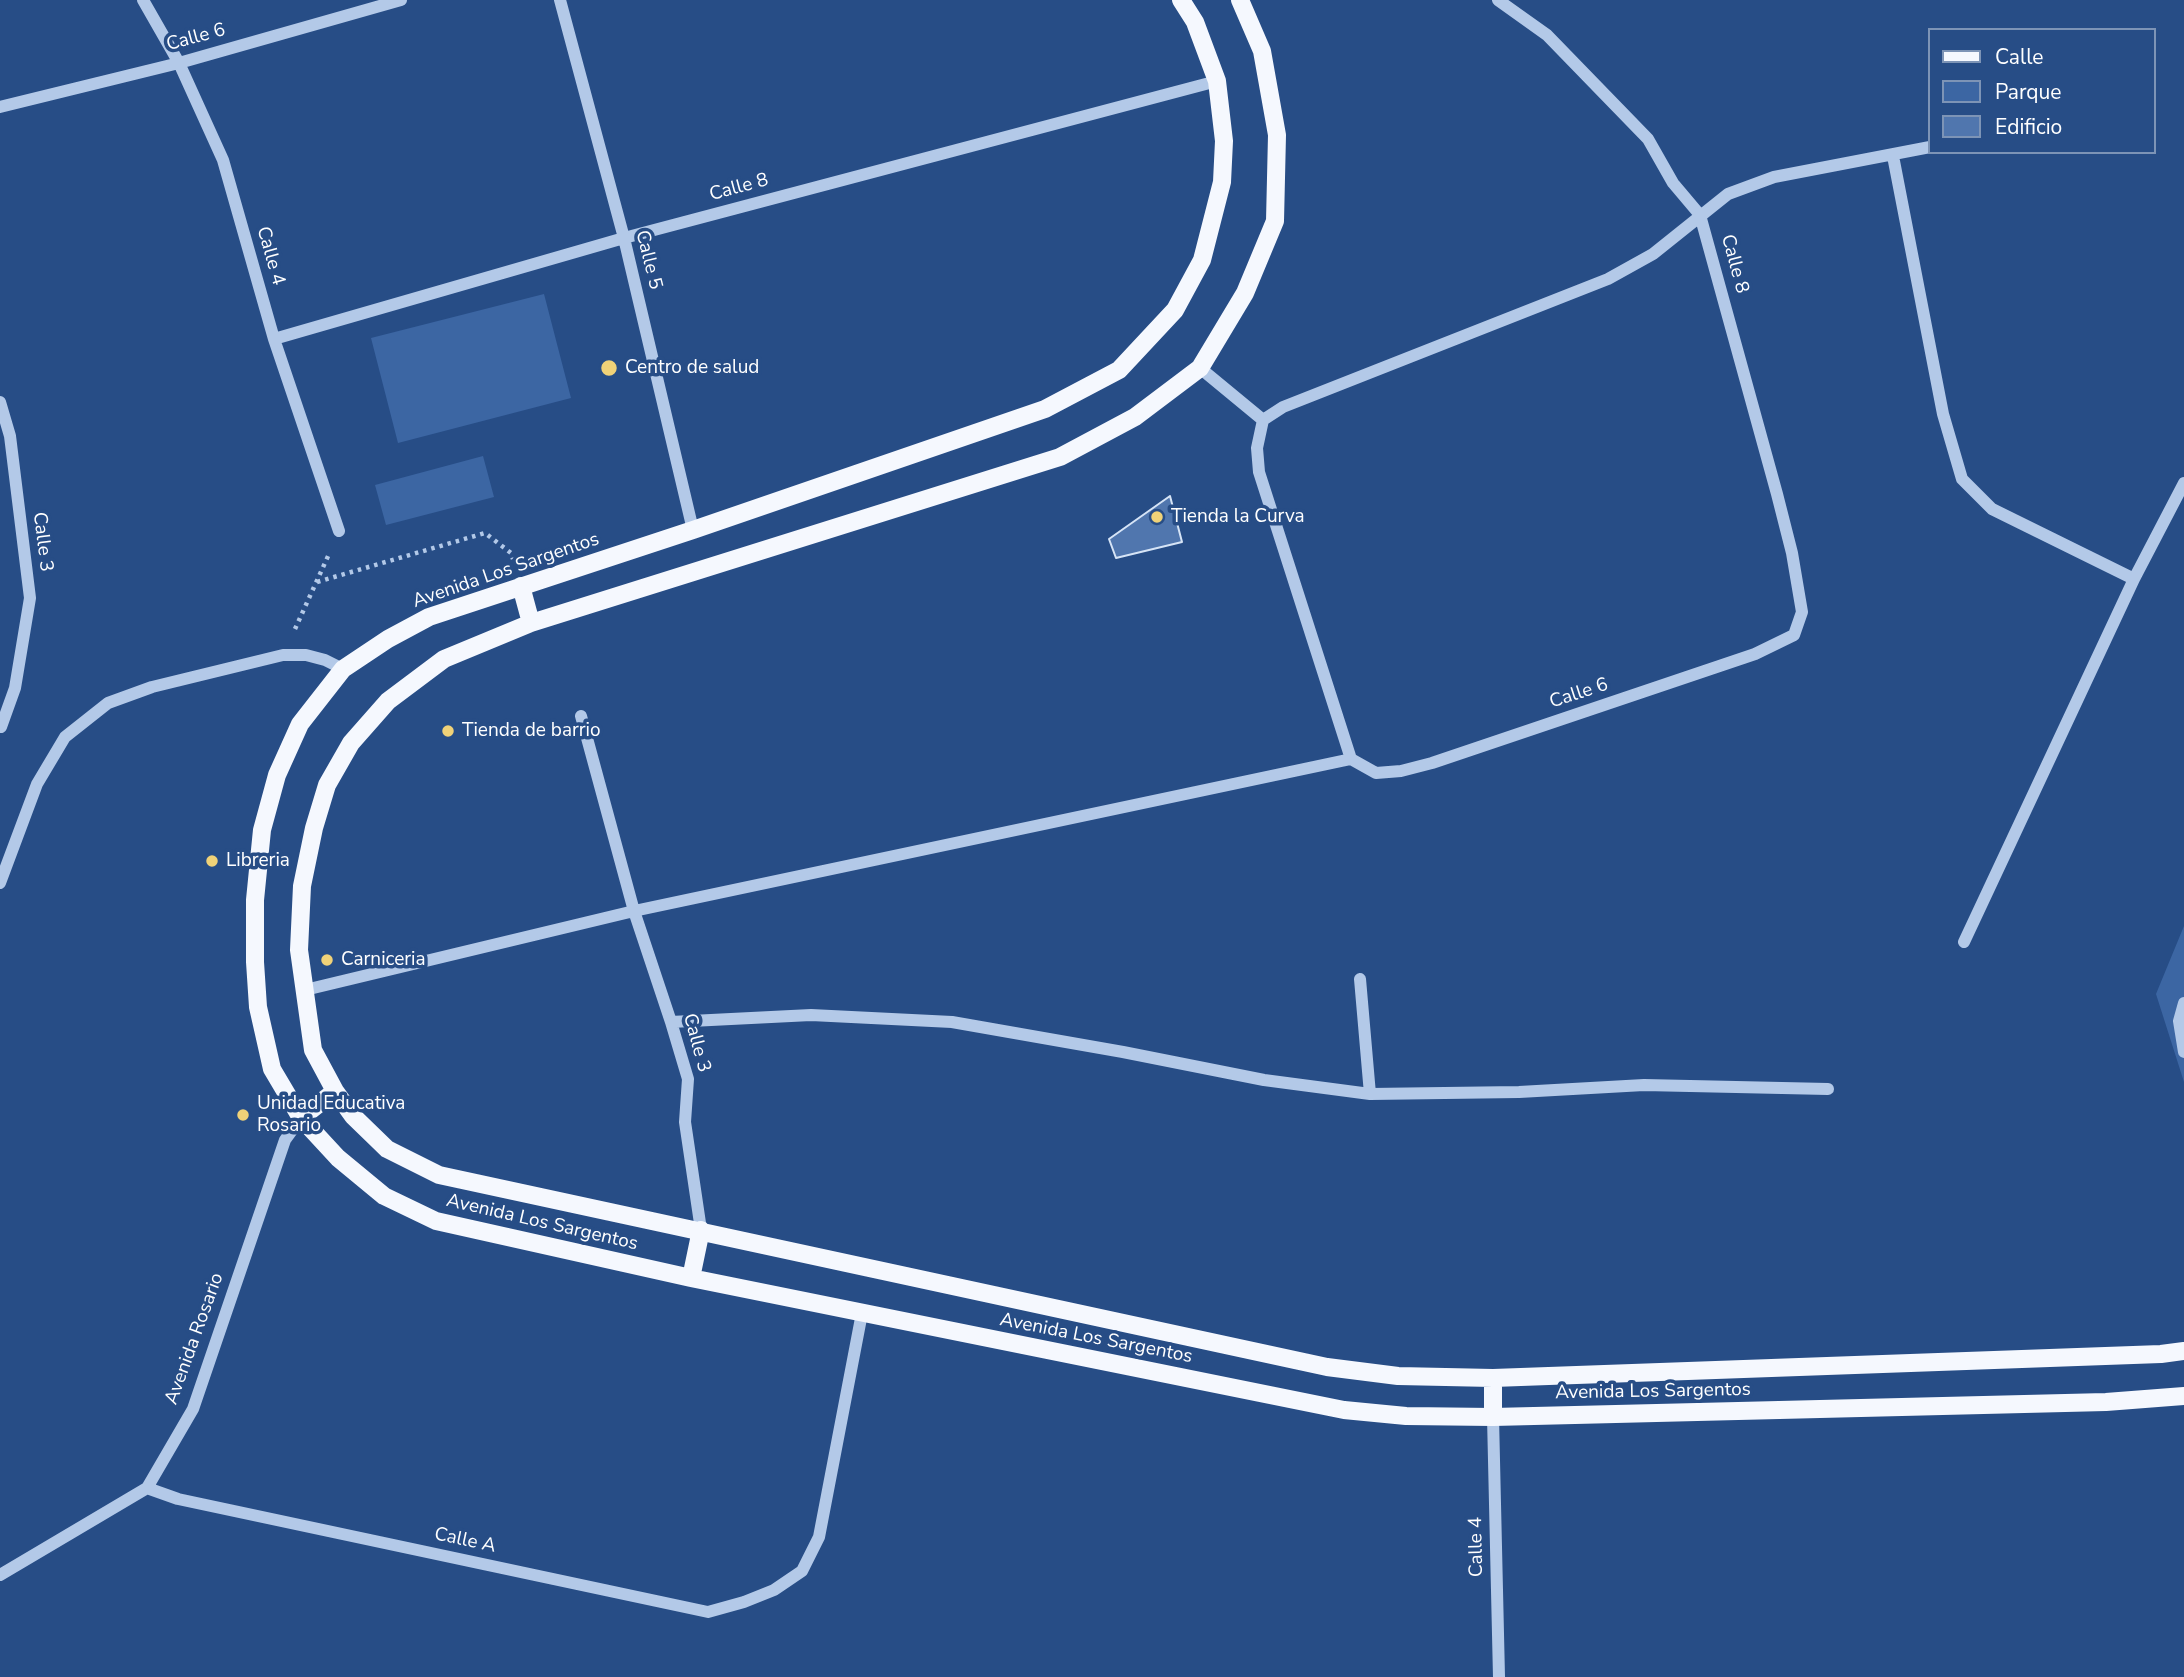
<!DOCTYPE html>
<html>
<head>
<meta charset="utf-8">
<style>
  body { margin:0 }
  #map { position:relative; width:2184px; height:1677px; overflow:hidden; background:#274d86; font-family:"Nunito Sans",sans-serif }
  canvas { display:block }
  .legend { position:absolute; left:1928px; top:28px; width:228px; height:126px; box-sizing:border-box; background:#274d86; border:2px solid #7d94b6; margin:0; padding:9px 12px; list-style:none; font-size:21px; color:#fff }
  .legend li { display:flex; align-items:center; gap:14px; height:35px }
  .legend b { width:35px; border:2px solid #7d94b6 }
</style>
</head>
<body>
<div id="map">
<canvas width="2184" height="1677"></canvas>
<ul class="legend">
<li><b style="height:9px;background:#f5f8fe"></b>Calle</li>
<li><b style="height:19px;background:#3c66a3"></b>Parque</li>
<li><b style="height:19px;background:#5076ae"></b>Edificio</li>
</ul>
</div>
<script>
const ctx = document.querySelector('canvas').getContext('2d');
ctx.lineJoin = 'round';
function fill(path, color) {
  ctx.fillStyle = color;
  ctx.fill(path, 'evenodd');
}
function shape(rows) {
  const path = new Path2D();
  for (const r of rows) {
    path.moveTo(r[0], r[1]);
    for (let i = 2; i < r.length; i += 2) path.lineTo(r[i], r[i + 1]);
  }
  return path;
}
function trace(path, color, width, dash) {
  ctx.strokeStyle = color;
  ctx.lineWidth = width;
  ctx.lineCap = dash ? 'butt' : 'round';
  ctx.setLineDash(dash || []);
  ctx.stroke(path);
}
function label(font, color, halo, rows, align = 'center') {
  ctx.font = font + ' "Nunito Sans",sans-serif';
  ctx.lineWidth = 7;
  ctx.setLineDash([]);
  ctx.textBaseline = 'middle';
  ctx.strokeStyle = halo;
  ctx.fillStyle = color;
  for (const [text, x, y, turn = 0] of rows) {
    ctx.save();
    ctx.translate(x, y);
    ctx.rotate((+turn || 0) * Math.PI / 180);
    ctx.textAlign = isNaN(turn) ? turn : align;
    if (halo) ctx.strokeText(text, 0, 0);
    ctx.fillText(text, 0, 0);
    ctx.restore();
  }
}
const green = shape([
  [544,294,571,398,398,443,371,338],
  [483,456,494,497,386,525,375,485],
  [2184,926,2184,1082,2156,994]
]);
const building = shape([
  [1170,496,1182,542,1116,558,1109,539,1170,496]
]);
const path = shape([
  [317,582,485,533,511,553,513,559],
  [295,629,329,554]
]);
const minor = shape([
  [143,0,179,63,223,160,274,339,339,531],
  [560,0,624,238,693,530],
  [0,107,179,63,401,0],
  [1893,156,1943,414,1962,479,1992,509,2134,579],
  [274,339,624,238,1217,81],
  [1200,368,1263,420],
  [0,402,10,436,30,598,15,688,1,727],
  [581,716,634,911,671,1022,688,1079,685,1122,701,1230],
  [1351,759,1376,773,1401,771,1432,763,1755,654,1794,635,1802,612,1792,553,1777,494,1700,215,1673,183,1648,139,1547,35,1498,0],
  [1351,759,1259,472,1257,448,1263,420,1283,407,1608,279,1653,254,1728,194,1774,177,1930,147],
  [0,883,37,784,65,737,108,703,152,687,283,655,306,655,325,660,343,669],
  [1964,942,2134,579,2184,483],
  [1360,979,1370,1094],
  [305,990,634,911,1351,759],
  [2184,1003,2179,1021,2184,1052],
  [671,1022,811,1015,952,1022,1123,1052,1264,1080,1370,1094,1519,1092,1644,1085,1828,1089],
  [1493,1417,1499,1677],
  [147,1488,178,1499,708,1612,744,1602,774,1590,802,1571,819,1537,862,1313],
  [0,1575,147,1488,193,1409,285,1140,301,1118]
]);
const major = shape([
  [1181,0,1195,22,1217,81,1224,141,1222,182,1202,260,1175,310,1119,370,1045,409,693,530,429,617,388,639,343,669,300,724,277,775,262,830,255,900,255,962,258,1007,272,1069,301,1118,338,1158,384,1196,436,1221,691,1278,1344,1410,1406,1416,1493,1417,2106,1402,2184,1396],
  [1240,0,1262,51,1277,135,1275,221,1245,293,1200,368,1135,417,1060,457,531,623,444,659,388,701,351,743,327,785,314,828,302,886,299,950,313,1050,335,1091,353,1116,387,1149,439,1175,1327,1367,1398,1376,1493,1378,2161,1354,2184,1351],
  [521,586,531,623],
  [301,1118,335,1091],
  [691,1278,701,1230],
  [1493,1417,1493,1378]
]);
const markers = [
  [609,368,9,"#f0d278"],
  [1157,517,7,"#f0d278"],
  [448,731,7,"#f0d278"],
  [212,861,7,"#f0d278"],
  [327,960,7,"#f0d278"],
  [243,1115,7,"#f0d278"]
];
const streetNames = [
  ["Calle 6",196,38,-15],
  ["Calle 8",739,188,-15],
  ["Calle 4",270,256,74],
  ["Calle 5",648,260,76],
  ["Calle 8",1734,264,75],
  ["Calle 3",42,542,83],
  ["Avenida Los Sargentos",506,571,-19],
  ["Calle 6",1579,694,-18],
  ["Calle 3",696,1043,75],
  ["Avenida Los Sargentos",542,1223,13],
  ["Avenida Rosario",195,1339,-70],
  ["Avenida Los Sargentos",1096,1339,11],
  ["Avenida Los Sargentos",1653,1392,-1],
  ["Calle A",465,1541,12],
  ["Calle 4",1477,1547,-91]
];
const poiNames = [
  ["Centro de salud",625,368],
  ["Tienda la Curva",1171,517],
  ["Tienda de barrio",462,731],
  ["Libreria",226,861],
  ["Carniceria",341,960],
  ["Unidad Educativa",257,1104],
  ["Rosario",257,1126]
];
fill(green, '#3c66a3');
fill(building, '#5076ae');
trace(building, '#d6e4f6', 2);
trace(path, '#b3c9e8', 4.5, [3.5, 5]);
trace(minor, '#b3c9e8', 12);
trace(major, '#f5f8fe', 18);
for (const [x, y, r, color] of markers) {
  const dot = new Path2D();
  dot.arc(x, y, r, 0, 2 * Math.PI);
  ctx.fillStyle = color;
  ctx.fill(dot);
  trace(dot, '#274d86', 2.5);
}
label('19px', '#fff', '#274d86', streetNames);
label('19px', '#fff', '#274d86', poiNames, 'left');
</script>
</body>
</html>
